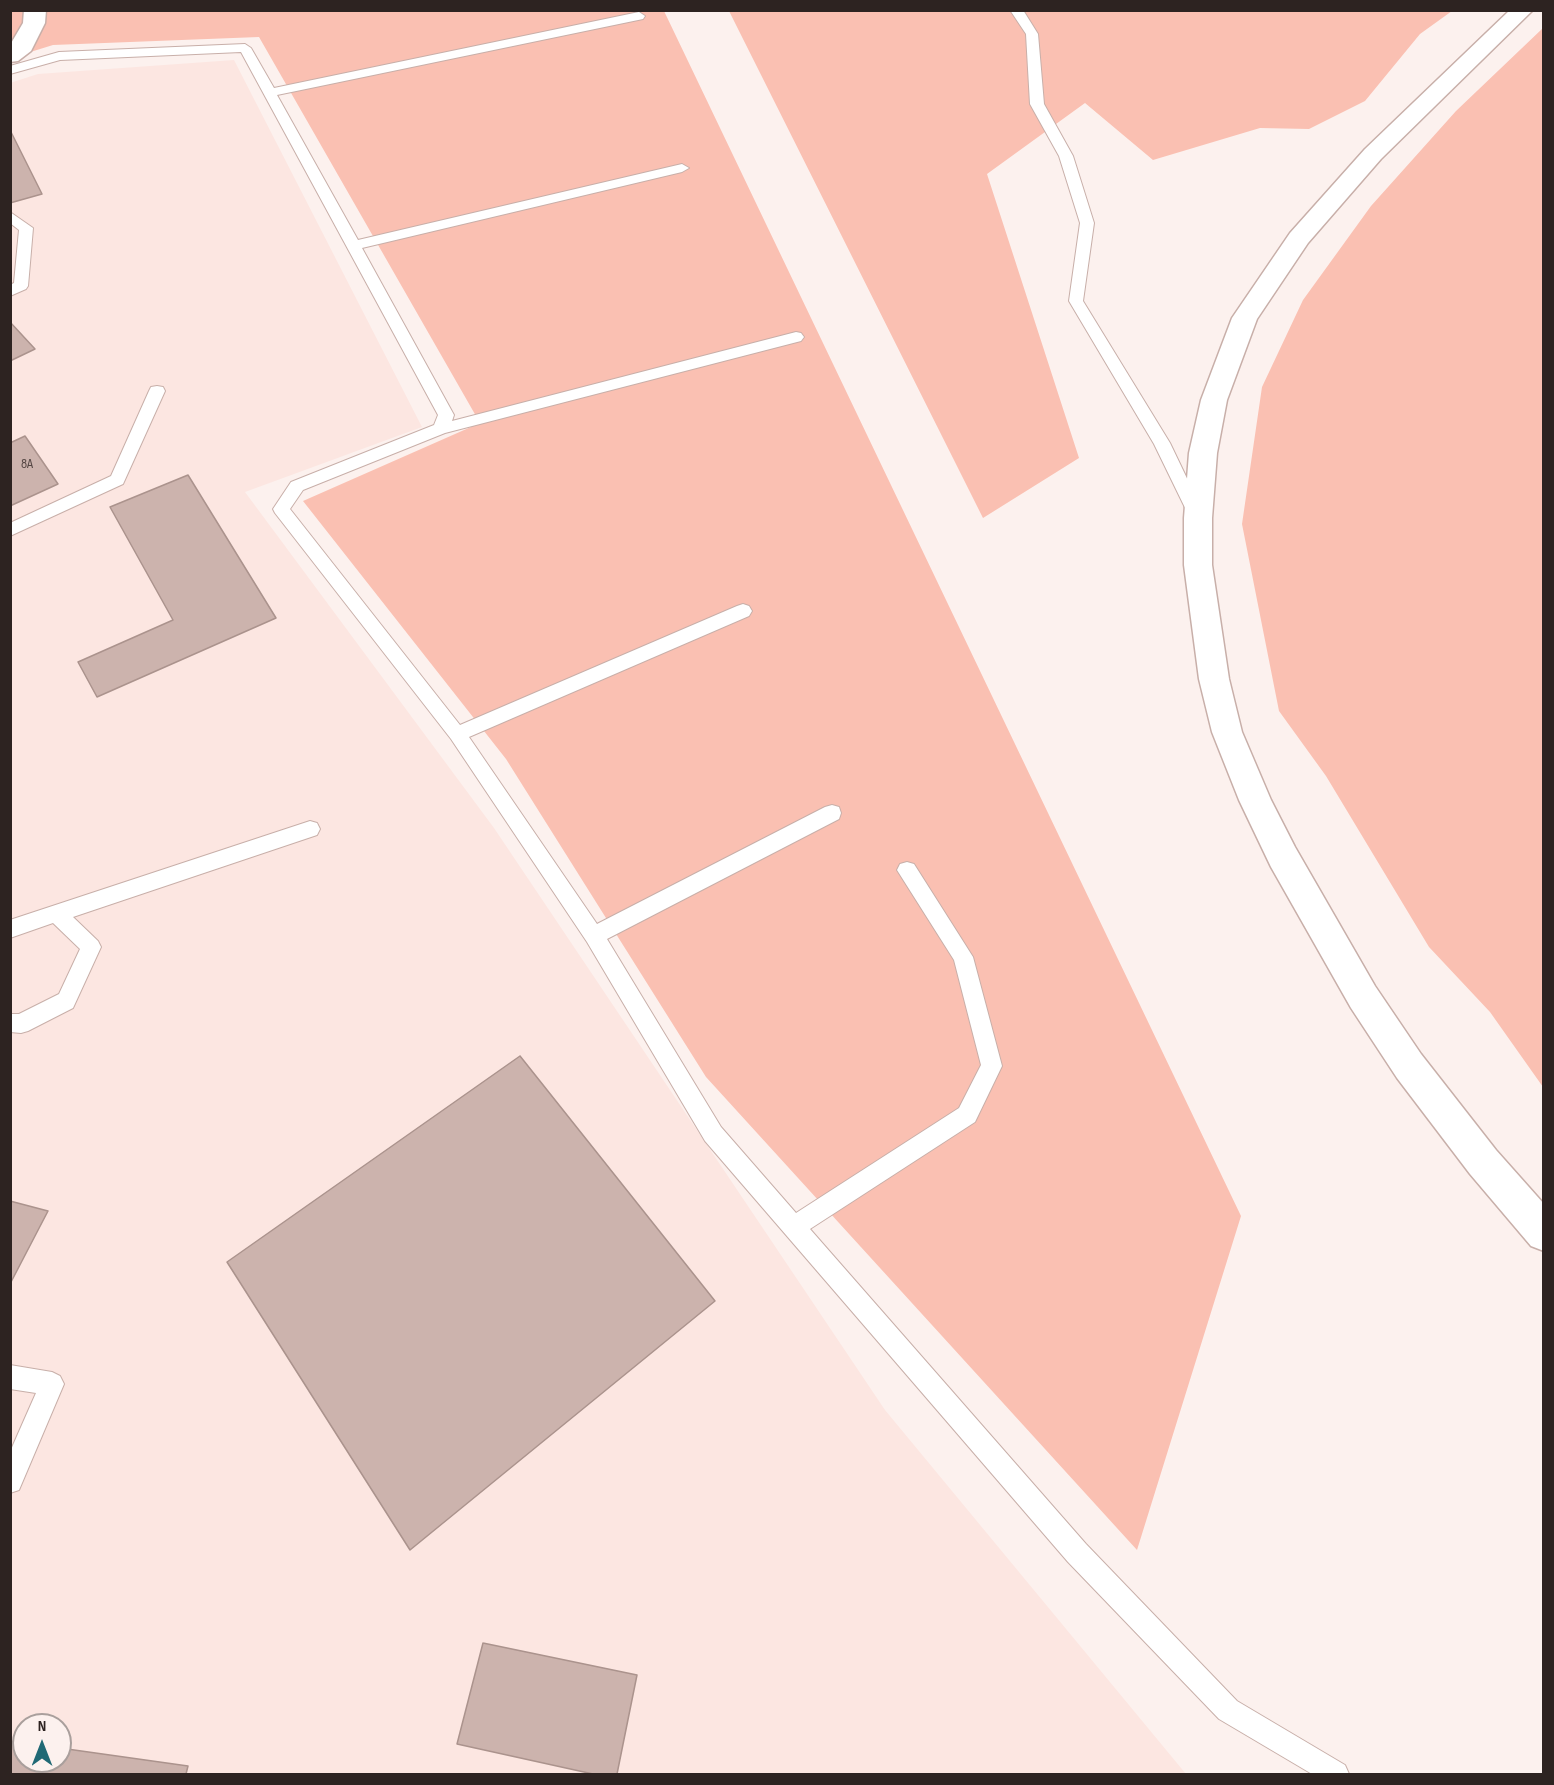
<!DOCTYPE html>
<html>
<head>
<meta charset="utf-8">
<style>
  body { margin:0 }
  #map { position:relative; width:1554px; height:1785px; overflow:hidden; background:#fcf1ee; font-family:"Sofia Sans Condensed",sans-serif }
  canvas { display:block }
  .frame { position:absolute; inset:0; border:12px solid #2d2321; pointer-events:none }
  .north { position:absolute; left:12px; top:1713px; width:60px; height:60px; box-sizing:border-box; background:#fcf1ee; border:2px solid #a99f9c; border-radius:50%; rotate:0deg; font-size:16px; font-weight:700; line-height:24px; text-align:center; color:#2d2321 }
  .north::after { content:''; display:block; margin:auto; width:21px; height:27px; background:#206975; clip-path:polygon(50% 0,100% 100%,50% 72%,0 100%) }
</style>
</head>
<body>
<div id="map">
<canvas width="1554" height="1785"></canvas>
<div class="frame"></div>
<div class="north">N</div>
</div>
<script>
const ctx = document.querySelector('canvas').getContext('2d');
ctx.lineJoin = 'round';
function fill(path, color) {
  ctx.fillStyle = color;
  ctx.fill(path, 'evenodd');
}
function shape(rows) {
  const path = new Path2D();
  for (const r of rows) {
    path.moveTo(r[0], r[1]);
    for (let i = 2; i < r.length; i += 2) path.lineTo(r[i], r[i + 1]);
  }
  return path;
}
function trace(path, color, width, dash) {
  ctx.strokeStyle = color;
  ctx.lineWidth = width;
  ctx.lineCap = dash ? 'butt' : 'round';
  ctx.setLineDash(dash || []);
  ctx.stroke(path);
}
function label(font, color, halo, rows, align = 'center') {
  ctx.font = font + ' "Sofia Sans Condensed",sans-serif';
  ctx.lineWidth = 6;
  ctx.setLineDash([]);
  ctx.textBaseline = 'middle';
  ctx.strokeStyle = halo;
  ctx.fillStyle = color;
  for (const [text, x, y, turn = 0] of rows) {
    ctx.save();
    ctx.translate(x, y);
    ctx.rotate((+turn || 0) * Math.PI / 180);
    ctx.textAlign = isNaN(turn) ? turn : align;
    if (halo) ctx.strokeText(text, 0, 0);
    ctx.fillText(text, 0, 0);
    ctx.restore();
  }
}
const built = shape([
  [234,60,422,427,245,492,494,828,885,1410,1186,1774,11,1774,10,83,38,74],
  [24,1725,60,1725,60,1761,24,1761]
]);
const green = shape([
  [11,11,664,11,1241,1216,1137,1550,706,1077,506,759,303,501,480,423,259,37,53,45,11,58],
  [729,11,1452,11,1420,34,1365,101,1309,129,1260,128,1153,160,1085,103,987,174,1079,458,983,518],
  [1543,28,1543,1087,1490,1012,1429,947,1326,776,1279,711,1242,524,1262,387,1303,300,1371,206,1456,111]
]);
const building = shape([
  [10,130,42,194,10,203,10,130],
  [10,322,35,349,10,361,10,322],
  [25,436,58,484,10,506,10,443,25,436],
  [188,475,276,618,97,697,78,662,173,620,110,507,188,475],
  [520,1056,715,1301,410,1550,227,1262,520,1056],
  [10,1201,48,1211,10,1284,10,1201],
  [483,1643,637,1675,617,1774,593,1774,457,1744,483,1643],
  [10,1741,24,1743,24,1761,60,1761,60,1748,188,1766,186,1774,10,1774,10,1741]
]);
const lane = shape([
  [1010,10,1023,10,1038,34,1044,104,1073,156,1094,223,1083,301,1170,443,1205,516,1203,520,1191,520,1154,444,1069,301,1080,223,1059,156,1030,104,1026,34,1010,10],
  [639,12,645,16,643,19,277,95,358,240,682,164,689,168,682,172,362,248,454,415,452,421,796,332,801,333,804,337,801,341,445,433,303,490,290,509,460,725,737,606,743,604,749,606,752,611,749,616,469,737,597,924,825,807,832,805,839,807,841,813,839,819,607,939,721,1127,796,1213,959,1108,981,1065,954,960,897,870,900,864,907,862,914,864,973,957,1002,1066,975,1122,810,1229,1086,1544,1237,1701,1345,1765,1349,1774,1312,1774,1219,1719,1068,1562,705,1141,587,942,451,739,275,513,273,509,291,482,434,425,438,415,241,52,60,60,10,74,10,66,59,52,245,44,251,48,274,88,639,12],
  [10,212,33,228,28,286,26,289,10,296,10,285,14,283,19,230,10,223,10,212],
  [157,386,163,387,165,391,123,484,10,536,10,523,111,476,149,391,151,387,157,386],
  [310,821,317,823,320,829,317,835,73,917,98,941,101,947,73,1008,28,1031,21,1033,10,1032,10,1014,19,1014,59,994,80,949,53,923,10,938,10,920,310,821],
  [10,1365,52,1372,60,1376,64,1384,19,1490,10,1493,10,1452,36,1393,10,1389,10,1365]
]);
const street = shape([
  [24,10,46,10,45,23,31,51,18,61,10,62,10,45,23,23,24,10]
]);
const primary = shape([
  [1510,10,1533,10,1381,159,1308,243,1257,319,1227,400,1217,453,1212,518,1212,565,1229,679,1242,732,1271,800,1295,847,1375,986,1421,1054,1496,1150,1544,1204,1544,1251,1531,1246,1470,1174,1397,1078,1351,1008,1271,867,1239,800,1212,732,1199,679,1184,565,1184,518,1189,453,1201,400,1232,318,1290,233,1365,149,1510,10]
]);
const numberNames = [
  ["8А",27,464]
];
fill(built, '#fce6e1');
fill(green, '#fac0b2');
fill(building, '#ccb3ad');
trace(building, '#ab938d', 1.5);
trace(lane, '#c8afa9', 2);
trace(street, '#c8afa9', 3);
trace(primary, '#c8afa9', 3);
fill(lane, '#fff');
fill(street, '#fff');
fill(primary, '#fff');
label('14px', '#554744', null, numberNames);
</script>
</body>
</html>
